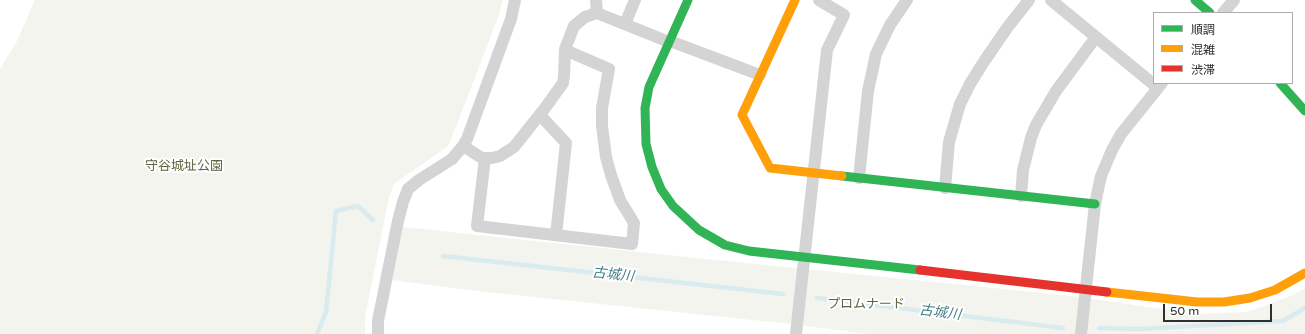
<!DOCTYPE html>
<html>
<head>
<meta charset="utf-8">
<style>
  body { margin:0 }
  #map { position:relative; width:1305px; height:334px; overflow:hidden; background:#fff; font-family:"Varela Round","Noto Sans JP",sans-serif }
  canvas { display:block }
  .legend { position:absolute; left:1153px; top:12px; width:140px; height:72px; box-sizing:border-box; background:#fff; border:1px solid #acacac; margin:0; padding:5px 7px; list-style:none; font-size:12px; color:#2f2f2f }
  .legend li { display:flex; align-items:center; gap:8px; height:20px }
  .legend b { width:20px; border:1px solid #acacac }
  .scale { position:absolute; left:1163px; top:304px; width:109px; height:18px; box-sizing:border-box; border:2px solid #2f2f2f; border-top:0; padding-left:5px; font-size:12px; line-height:14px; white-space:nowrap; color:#2f2f2f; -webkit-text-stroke:3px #fff; paint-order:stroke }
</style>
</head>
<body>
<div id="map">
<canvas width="1305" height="334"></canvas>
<ul class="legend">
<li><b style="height:5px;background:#30b455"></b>順調</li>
<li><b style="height:5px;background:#ff9f0a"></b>混雑</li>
<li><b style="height:5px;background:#e5322d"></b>渋滞</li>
</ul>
<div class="scale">50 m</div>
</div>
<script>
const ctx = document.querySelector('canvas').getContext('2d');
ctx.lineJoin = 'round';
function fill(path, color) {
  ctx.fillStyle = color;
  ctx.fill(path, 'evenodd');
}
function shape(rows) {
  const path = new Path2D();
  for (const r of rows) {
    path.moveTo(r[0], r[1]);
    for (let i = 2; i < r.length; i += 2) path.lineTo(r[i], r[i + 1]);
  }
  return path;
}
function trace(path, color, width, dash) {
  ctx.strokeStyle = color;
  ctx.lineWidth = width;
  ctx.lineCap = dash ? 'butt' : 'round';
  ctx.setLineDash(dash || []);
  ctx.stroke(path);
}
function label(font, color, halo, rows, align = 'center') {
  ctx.font = font + ' "Varela Round","Noto Sans JP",sans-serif';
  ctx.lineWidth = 4;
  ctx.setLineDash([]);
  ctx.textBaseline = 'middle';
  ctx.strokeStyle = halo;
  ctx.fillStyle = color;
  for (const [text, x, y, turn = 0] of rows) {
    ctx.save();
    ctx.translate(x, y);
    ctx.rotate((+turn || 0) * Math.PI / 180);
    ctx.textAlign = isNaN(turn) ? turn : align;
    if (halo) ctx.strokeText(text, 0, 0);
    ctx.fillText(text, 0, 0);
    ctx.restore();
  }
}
const green = shape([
  [35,0,503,0,497,20,454,132,448,146,394,184,389,197,365,317,365,334,0,334,0,69,17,41],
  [403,227,696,258,1072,296,1196,314,1248,312,1293,295,1305,288,1305,334,868,334,791,324,468,290,393,280]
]);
const stream = shape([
  [443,256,783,294],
  [817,298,1063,328],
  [1099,328,1138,329,1283,321,1305,308],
  [317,334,326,312,336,211,358,206,373,220]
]);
const street = shape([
  [1051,0,1158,88],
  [597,13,669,42],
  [1223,13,1234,0],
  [625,24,635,0],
  [670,41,760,75],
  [540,115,566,143,556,235],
  [463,146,482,158,492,158,500,156,514,147,545,108,563,83,564,76,565,49,574,26,585,17,597,13,596,0],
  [485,158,477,226,632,244,634,223,620,200,611,175,606,157,602,126,602,108,609,69,565,50],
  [859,178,868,91,876,54,890,25,907,0],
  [945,188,949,142,960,104,970,84,983,63,1007,28,1029,0],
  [1021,196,1023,170,1031,138,1036,125,1056,91,1096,37],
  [378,334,378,321,398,221,403,202,408,189,419,180,452,159,463,146,467,139,511,19,515,0],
  [796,334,827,50,844,15,819,0],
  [1081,334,1095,204,1101,176,1112,150,1121,134,1162,83]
]);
const fast = shape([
  [688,0,649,87,645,108,646,144,652,167,661,189,673,206,699,230,725,245,749,251,920,270],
  [1195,0,1210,13],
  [1280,83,1305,111],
  [842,176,1095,204]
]);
const slow = shape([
  [795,0,742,115,770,168,842,176],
  [1107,292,1197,302,1224,302,1250,298,1275,290,1305,273]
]);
const jam = shape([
  [920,270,1107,292]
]);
const parkNames = [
  ["守谷城址公園",184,167],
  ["プロムナード",866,305]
];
const waterNames = [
  ["古城川",613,275,6],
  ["古城川",940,313,7]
];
fill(green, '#f2f4ed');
trace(stream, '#d9ebee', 4.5);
trace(street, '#d4d4d4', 12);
trace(fast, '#30b455', 9);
trace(slow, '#ff9f0a', 9);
trace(jam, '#e5322d', 9);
label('13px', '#5c6641', '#fff', parkNames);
label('italic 14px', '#457f89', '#fff', waterNames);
</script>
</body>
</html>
